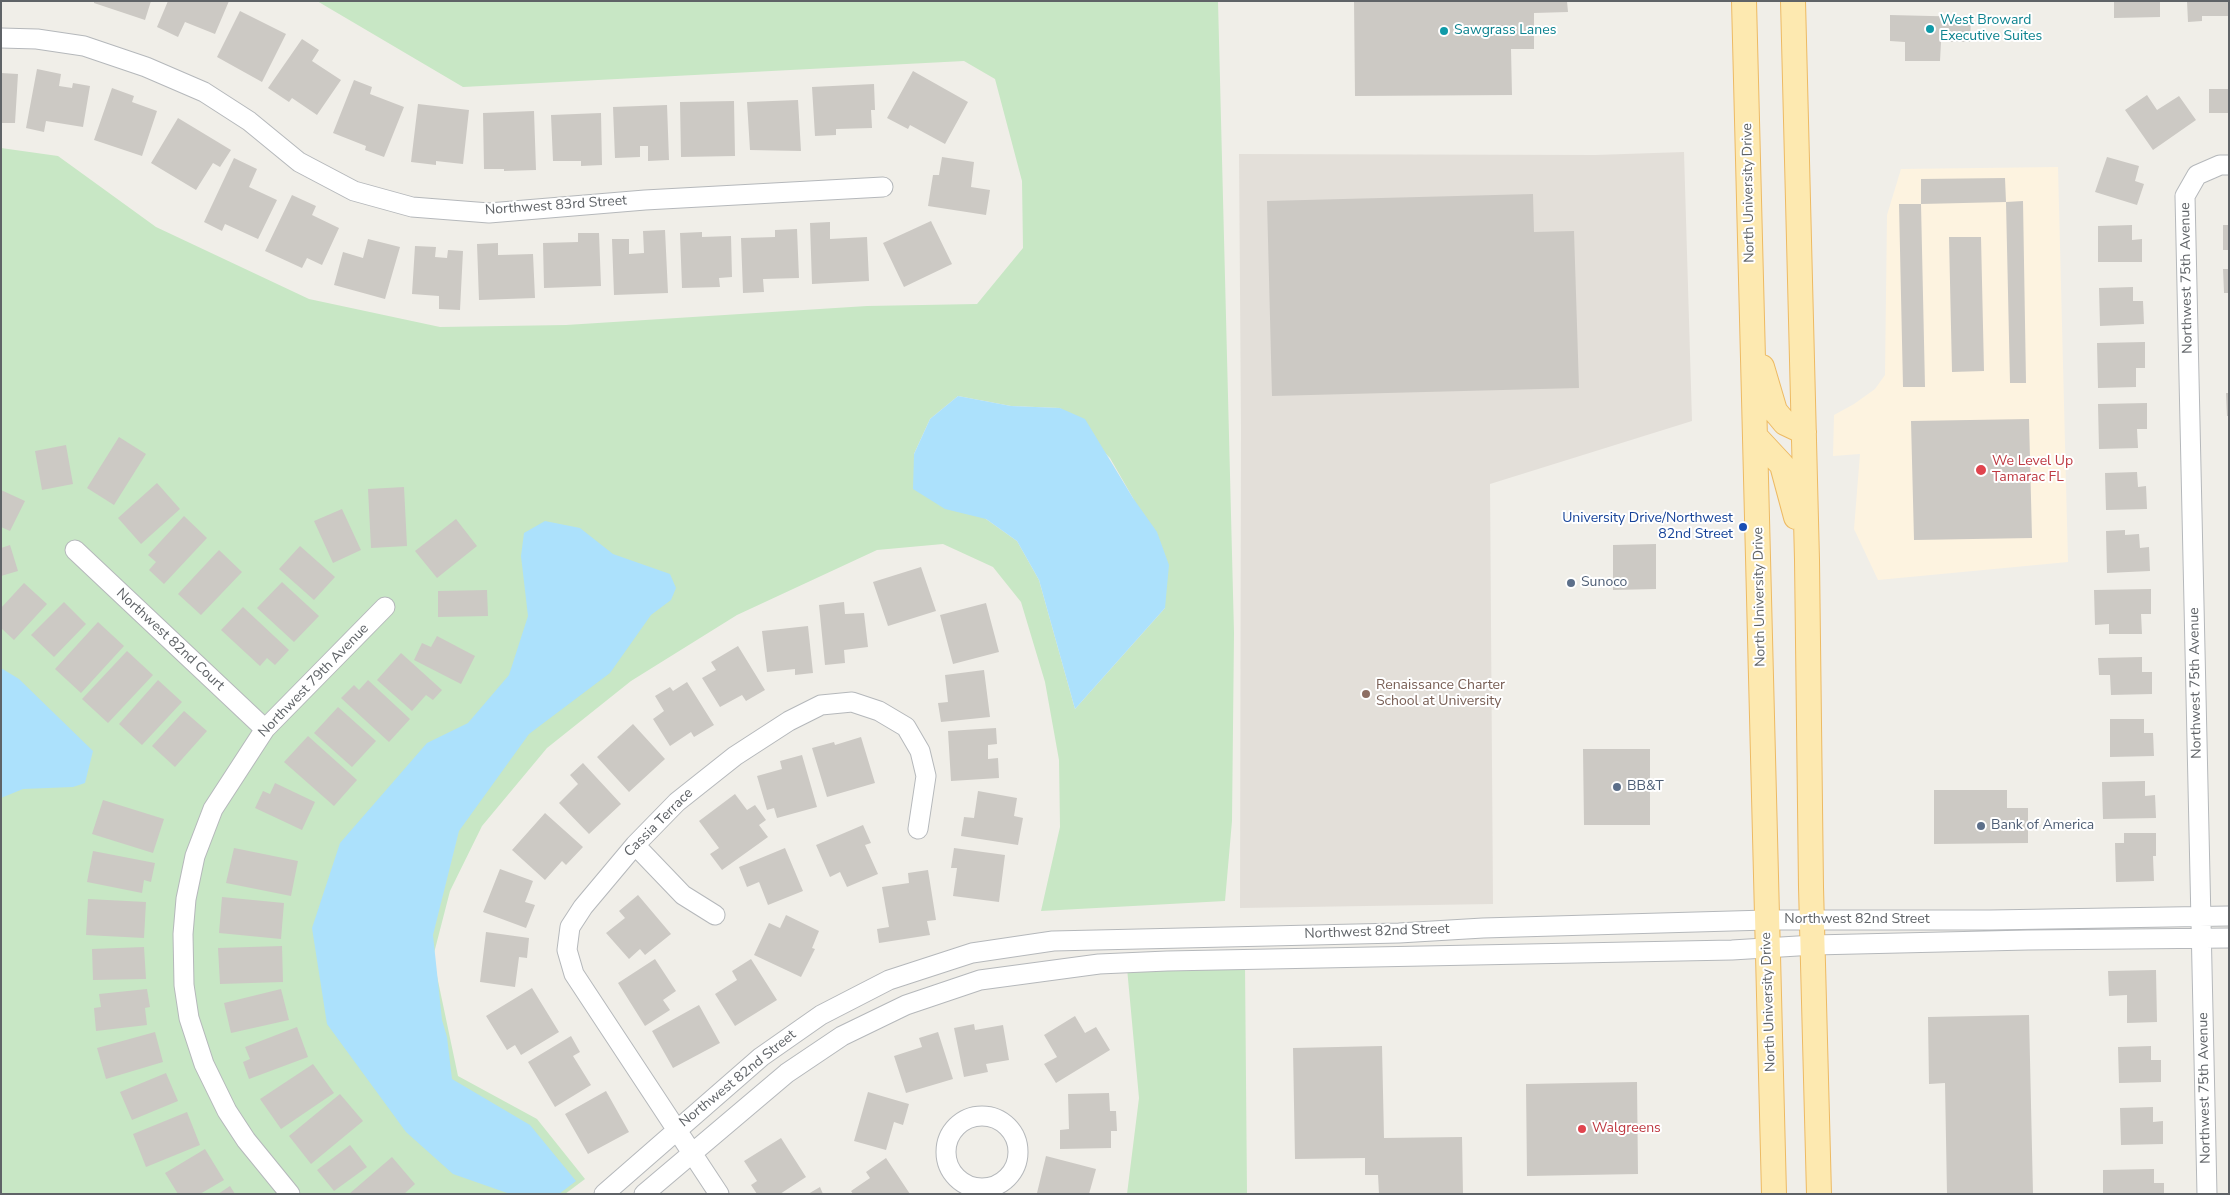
<!DOCTYPE html>
<html>
<head>
<meta charset="utf-8">
<style>
  body { margin:0 }
  #map { position:relative; width:2230px; height:1195px; overflow:hidden; background:#f0eee8; font-family:"Nunito Sans",sans-serif }
  canvas { display:block }
  .frame { position:absolute; inset:0; border:2px solid #5f6367; pointer-events:none }
</style>
</head>
<body>
<div id="map">
<canvas width="2230" height="1195"></canvas>
<div class="frame"></div>
</div>
<script>
const ctx = document.querySelector('canvas').getContext('2d');
ctx.lineJoin = 'round';
function fill(path, color) {
  ctx.fillStyle = color;
  ctx.fill(path, 'evenodd');
}
function shape(rows) {
  const path = new Path2D();
  for (const r of rows) {
    if (r.length === 3) {
      path.moveTo(r[0] + r[2], r[1]);
      path.arc(r[0], r[1], r[2], 0, 2 * Math.PI);
      continue;
    }
    path.moveTo(r[0], r[1]);
    for (let i = 2; i < r.length; i += 2) path.lineTo(r[i], r[i + 1]);
  }
  return path;
}
function trace(path, color, width, dash) {
  ctx.strokeStyle = color;
  ctx.lineWidth = width;
  ctx.lineCap = dash ? 'butt' : 'round';
  ctx.setLineDash(dash || []);
  ctx.stroke(path);
}
function label(font, color, halo, rows, align = 'center') {
  ctx.font = font + ' "Nunito Sans",sans-serif';
  ctx.lineWidth = 4;
  ctx.setLineDash([]);
  ctx.textBaseline = 'middle';
  ctx.strokeStyle = halo;
  ctx.fillStyle = color;
  for (const [text, x, y, turn = 0] of rows) {
    ctx.save();
    ctx.translate(x, y);
    ctx.rotate((+turn || 0) * Math.PI / 180);
    ctx.textAlign = isNaN(turn) ? turn : align;
    if (halo) ctx.strokeText(text, 0, 0);
    ctx.fillText(text, 0, 0);
    ctx.restore();
  }
}
const commercial = shape([
  [2058,167,2068,562,1878,580,1854,529,1860,454,1833,456,1834,415,1854,404,1875,389,1885,375,1887,215,1901,169]
]);
const education = shape([
  [1684,152,1692,421,1490,484,1493,904,1240,908,1241,428,1239,154,1595,155]
]);
const green = shape([
  [317,1,1218,1,1234,633,1232,821,1225,901,1041,911,1060,827,1059,760,1045,682,1021,602,993,567,943,544,877,550,737,615,631,681,547,748,482,826,450,891,433,957,458,1076,537,1119,585,1179,565,1194,1,1194,1,148,58,156,156,227,309,299,440,327,566,325,867,306,977,304,1023,248,1022,181,995,79,964,61,463,87],
  [958,396,1011,406,1060,408,1110,458,1133,498,1165,608,1075,709,1039,580,1017,541,986,519,914,454,930,419],
  [1245,965,1247,1194,1127,1194,1139,1098,1127,968]
]);
const water = shape([
  [958,396,1011,406,1060,408,1085,419,1133,498,1157,532,1169,565,1165,608,1075,709,1039,580,1017,541,986,519,945,509,913,489,914,454,930,419],
  [545,521,580,528,613,554,670,574,676,588,671,600,651,615,610,673,529,734,459,831,433,935,442,1020,447,1037,452,1079,530,1125,576,1181,559,1194,510,1194,453,1174,406,1132,327,1024,312,928,340,843,427,743,468,723,509,675,528,616,521,556,524,533],
  [1,668,19,679,93,751,85,783,73,787,23,789,1,798]
]);
const building = shape([
  [94,1,151,1,145,20,94,3],
  [168,1,229,1,215,34,185,22,178,37,157,27],
  [1354,1,1567,1,1568,12,1534,13,1534,49,1511,49,1512,95,1355,96],
  [2160,1,2160,17,2114,18,2114,2],
  [2187,1,2229,1,2229,16,2202,16,2202,21,2188,22],
  [240,11,286,34,262,82,217,57],
  [1890,15,1971,17,1970,42,1941,42,1940,61,1905,61,1905,42,1890,41],
  [302,39,319,50,312,61,341,80,317,115,292,98,289,102,268,88],
  [37,69,61,74,59,86,72,88,73,83,90,86,83,127,46,121,44,132,26,128],
  [913,71,968,102,945,144,910,125,908,129,887,118],
  [1,73,18,74,15,123,1,123],
  [354,80,372,87,370,94,404,107,384,157,365,150,366,146,333,133],
  [874,84,875,110,871,110,872,128,836,129,836,135,815,136,812,87],
  [112,88,134,96,132,102,157,111,142,156,94,140],
  [2209,89,2229,89,2229,113,2209,113],
  [2147,95,2157,110,2179,96,2196,120,2153,150,2125,110],
  [798,100,801,151,750,150,747,102],
  [734,101,735,156,681,157,680,102],
  [418,104,469,110,463,164,436,161,436,165,411,162],
  [667,105,669,160,648,161,648,146,640,146,640,157,615,158,613,107],
  [534,111,536,170,504,171,504,169,484,169,483,113],
  [601,113,602,165,581,166,581,161,553,161,551,115],
  [178,118,231,150,220,167,213,163,196,190,151,163],
  [942,157,974,162,971,187,990,190,986,215,928,206,933,175,939,175],
  [2107,157,2139,166,2135,181,2144,184,2137,205,2095,192],
  [234,158,257,169,249,187,277,200,258,239,225,224,222,231,204,222],
  [2005,178,2006,202,1921,204,1921,179],
  [1533,194,1534,232,1574,231,1579,388,1272,396,1267,201],
  [292,195,316,206,312,215,339,228,322,265,307,258,302,268,265,251],
  [2023,201,2026,383,2010,383,2006,202],
  [1899,204,1921,204,1925,387,1903,387],
  [931,221,952,264,904,287,883,243],
  [830,222,830,239,867,237,869,281,812,284,810,223],
  [2132,225,2132,240,2142,239,2142,262,2098,262,2098,226],
  [2223,225,2229,225,2229,250,2223,250],
  [797,229,799,278,763,279,764,292,743,293,741,238,775,237,775,230],
  [665,230,668,293,614,295,612,239,629,239,629,254,644,253,643,231],
  [702,232,702,237,731,236,732,277,719,278,720,287,682,288,680,233],
  [578,233,599,233,601,286,544,288,543,243,578,242],
  [1949,237,1981,237,1984,371,1952,372],
  [368,239,400,247,385,299,334,285,343,252,363,258],
  [498,243,498,255,533,254,535,298,479,300,477,244],
  [415,246,436,247,435,257,447,258,448,250,463,251,460,310,439,309,439,296,412,294],
  [2223,269,2229,269,2229,293,2224,293],
  [2133,287,2133,301,2143,301,2144,324,2100,326,2099,288],
  [2145,342,2145,368,2136,368,2136,387,2098,388,2097,343],
  [2226,393,2229,393,2229,416,2227,416],
  [2147,403,2147,429,2137,429,2138,448,2099,449,2098,404],
  [2029,419,2032,538,1914,540,1911,421],
  [119,437,146,454,114,505,87,488],
  [66,445,73,484,42,490,35,451],
  [2137,472,2138,487,2146,486,2147,509,2106,510,2105,473],
  [157,483,180,509,141,544,118,518],
  [404,487,407,546,371,548,368,489],
  [1,490,25,501,10,531,1,527],
  [342,509,361,550,333,563,314,521],
  [184,516,207,538,164,584,149,570,156,562,148,555],
  [456,519,477,546,437,578,415,551],
  [2125,530,2125,535,2139,534,2140,548,2149,547,2150,571,2107,573,2106,531],
  [1656,544,1656,589,1613,590,1613,545],
  [10,545,18,571,1,576,1,548],
  [300,546,335,577,314,600,279,569],
  [219,550,242,572,201,615,178,594],
  [921,567,936,611,888,626,873,582],
  [282,582,319,616,294,642,257,608],
  [24,583,47,604,14,640,1,628,1,608],
  [2151,589,2151,614,2141,614,2142,634,2109,634,2109,624,2095,625,2094,590],
  [487,590,488,616,438,617,438,591],
  [64,602,86,624,54,657,31,635],
  [844,602,845,614,864,613,868,647,844,650,845,663,825,665,819,605],
  [986,603,999,652,953,664,940,615],
  [243,607,289,650,275,665,267,658,260,666,221,630],
  [98,622,124,646,81,693,55,669],
  [808,626,813,673,795,675,795,669,767,672,762,631],
  [437,636,475,656,461,684,414,660,422,643,431,647],
  [738,646,765,690,746,701,742,695,720,707,702,678,716,670,711,662],
  [127,651,153,675,108,723,82,699],
  [401,653,442,690,433,700,426,695,412,711,377,680],
  [2142,657,2142,672,2152,672,2152,694,2111,695,2110,675,2099,675,2098,658],
  [984,670,990,717,941,722,938,703,948,702,945,675],
  [158,680,182,702,142,745,119,724],
  [368,680,410,719,389,742,341,698,354,685,359,690],
  [687,682,714,725,694,737,691,732,670,746,653,719,664,711,655,696,670,687,673,691],
  [338,707,376,741,352,767,314,733],
  [184,711,207,731,175,767,152,746],
  [2110,719,2144,719,2144,733,2153,733,2154,756,2110,757],
  [633,724,665,759,629,792,597,757],
  [996,728,997,744,988,745,988,759,998,758,999,778,951,781,948,731],
  [308,736,357,780,334,806,284,762],
  [861,737,875,783,827,797,812,748,834,742,835,745],
  [1583,749,1650,749,1650,825,1584,825],
  [802,755,817,807,777,818,774,808,767,810,757,776,782,769,780,761],
  [583,763,621,804,589,834,559,803,578,784,570,775],
  [2145,781,2145,796,2155,795,2156,818,2103,819,2102,782],
  [275,783,315,802,302,830,255,808,263,791,270,794],
  [1934,790,2007,790,2007,808,2028,808,2028,843,1934,844],
  [978,791,1017,798,1014,816,1023,818,1018,845,961,836,964,817,974,818],
  [735,794,747,810,755,805,766,820,759,825,768,837,722,870,710,854,719,848,699,821],
  [103,800,164,819,153,853,92,834],
  [545,813,583,847,566,865,562,861,545,880,512,850],
  [863,825,871,843,865,845,878,874,847,887,840,872,830,877,816,845],
  [2124,833,2156,833,2156,856,2153,856,2154,881,2116,882,2115,843,2124,843],
  [234,848,298,861,291,896,226,883],
  [785,848,803,891,768,905,759,882,747,887,739,867],
  [954,848,1005,855,999,902,953,896,957,868,951,868],
  [93,851,155,863,151,882,144,880,142,893,87,882],
  [500,869,533,881,525,902,535,905,526,928,483,912],
  [928,870,936,920,927,921,930,935,879,943,877,929,889,927,882,887,909,883,908,873],
  [638,895,671,934,645,955,640,949,629,959,606,933,625,918,619,911],
  [222,897,284,903,281,939,219,933],
  [88,899,146,902,144,938,86,935],
  [786,915,819,931,812,948,815,949,801,977,754,955,769,923,780,928],
  [486,932,529,938,527,958,519,957,515,987,480,982],
  [282,946,283,982,220,984,218,948],
  [144,947,146,979,93,980,92,949],
  [655,959,676,991,663,1000,670,1010,645,1026,618,983],
  [751,959,777,1000,735,1026,715,994,737,980,732,971],
  [2156,970,2157,1022,2127,1023,2127,995,2109,996,2108,971],
  [532,988,559,1032,521,1055,515,1045,507,1050,486,1016],
  [147,989,150,1007,145,1008,147,1025,96,1031,94,1008,101,1007,99,994],
  [281,989,289,1020,231,1033,224,1003],
  [699,1005,720,1043,673,1068,652,1031],
  [2029,1015,2033,1194,1947,1194,1945,1083,1929,1084,1928,1017],
  [1075,1016,1085,1033,1096,1027,1110,1050,1056,1083,1044,1064,1057,1057,1044,1035],
  [974,1024,975,1030,1003,1025,1009,1060,986,1064,988,1072,964,1077,954,1028],
  [297,1027,308,1057,249,1079,243,1062,250,1059,245,1047],
  [155,1032,163,1062,106,1079,97,1048],
  [938,1032,953,1079,906,1093,894,1056,922,1047,919,1038],
  [571,1036,580,1052,573,1056,591,1085,555,1107,528,1062],
  [1382,1046,1384,1138,1462,1137,1463,1194,1379,1194,1378,1175,1365,1175,1365,1158,1295,1159,1293,1048],
  [2151,1046,2151,1060,2161,1060,2161,1082,2119,1083,2118,1047],
  [313,1064,334,1093,281,1129,260,1099],
  [166,1073,178,1101,132,1120,120,1092],
  [1637,1082,1638,1174,1527,1176,1526,1084],
  [606,1091,629,1132,588,1154,565,1114],
  [868,1092,909,1104,903,1125,894,1122,886,1150,854,1141],
  [1109,1093,1110,1111,1116,1111,1117,1131,1111,1131,1111,1148,1060,1149,1060,1130,1069,1129,1068,1094],
  [340,1094,363,1121,311,1164,289,1136],
  [2153,1107,2153,1122,2163,1121,2163,1144,2121,1145,2120,1108],
  [187,1112,200,1145,146,1167,133,1134],
  [781,1138,806,1177,780,1194,757,1194,751,1185,757,1181,744,1161],
  [350,1145,367,1167,334,1191,317,1170],
  [205,1149,224,1180,200,1194,178,1194,165,1173],
  [1046,1156,1096,1169,1089,1194,1037,1193],
  [392,1157,415,1184,404,1194,349,1194],
  [886,1158,910,1194,853,1194,851,1191,870,1178,866,1172],
  [2154,1169,2154,1183,2164,1183,2164,1194,2103,1194,2103,1170],
  [230,1186,235,1194,218,1194],
  [820,1187,823,1194,808,1194]
]);
const minor = shape([
  [1,38,37,39,84,46,146,67,204,92,249,121,299,162,354,191,412,207,489,213,645,200,883,187],
  [75,550,265,729],
  [635,845,683,895,715,915],
  [982,1152,36],
  [290,1194,246,1140,227,1111,204,1064,189,1018,184,985,183,934,186,899,195,856,213,809,265,729,385,607],
  [604,1194,761,1057,821,1015,889,980,972,953,1053,941,1399,933,1483,928,1767,920,1990,920,2229,916],
  [644,1194,787,1073,842,1036,906,1005,980,980,1099,964,1167,961,1732,950,1814,945,2028,940,2229,938],
  [719,1194,574,974,567,950,570,927,583,907,635,845,677,802,735,756,789,721,821,705,852,702,879,711,906,727,920,751,926,776,918,829],
  [2207,1194,2185,196,2197,175,2220,165,2229,165]
]);
const major = shape([
  [1744,1,1774,1194],
  [1793,1,1807,560,1811,887,1819,1194],
  [1762,367,1775,411,1785,423,1804,432],
  [1755,436,1782,465,1796,517]
]);
const markers = [
  [1930,29,5,"#0f9aa8"],
  [1444,31,5,"#0f9aa8"],
  [1981,470,6,"#e0444e"],
  [1743,527,5,"#1a4fb4"],
  [1571,583,5,"#5c6f8a"],
  [1366,694,5,"#8d6e63"],
  [1617,787,5,"#5c6f8a"],
  [1981,826,5,"#5c6f8a"],
  [1582,1129,5,"#e0444e"]
];
const cultureNames = [
  ["West Broward",1940,21],
  ["Executive Suites",1940,37],
  ["Sawgrass Lanes",1454,31]
];
const streetNames = [
  ["North University Drive",1749,193,-91],
  ["Northwest 83rd Street",556,206,-4],
  ["Northwest 75th Avenue",2187,278,-91],
  ["North University Drive",1760,597,-91],
  ["Northwest 82nd Court",170,640,43],
  ["Northwest 79th Avenue",314,681,-46],
  ["Northwest 75th Avenue",2196,683,-91],
  ["Cassia Terrace",659,823,-45],
  ["Northwest 82nd Street",1857,920],
  ["Northwest 82nd Street",1377,932,-2],
  ["North University Drive",1769,1002,-92],
  ["Northwest 82nd Street",738,1079,-39],
  ["Northwest 75th Avenue",2205,1088,-91]
];
const healthNames = [
  ["We Level Up",1992,462],
  ["Tamarac FL",1992,478],
  ["Walgreens",1592,1129]
];
const transitNames = [
  ["University Drive/Northwest",1733,519],
  ["82nd Street",1733,535]
];
const serviceNames = [
  ["Sunoco",1581,583],
  ["BB&T",1627,787],
  ["Bank of America",1991,826]
];
const educationNames = [
  ["Renaissance Charter",1376,686],
  ["School at University",1376,702]
];
fill(commercial, '#fdf3e0');
fill(education, '#e3dfd9');
fill(green, '#c8e7c5');
fill(water, '#ace1fc');
fill(building, '#ccc9c4');
trace(minor, '#b5b8bb', 21);
trace(major, '#edba63', 26);
trace(minor, '#fff', 19);
trace(major, '#fde9b0', 24);
for (const [x, y, r, color] of markers) {
  const dot = new Path2D();
  dot.arc(x, y, r, 0, 2 * Math.PI);
  ctx.fillStyle = color;
  ctx.fill(dot);
  trace(dot, '#fff', 2);
}
label('14px', '#0d838f', '#fff', cultureNames, 'left');
label('14px', '#5f6367', '#fff', streetNames);
label('14px', '#be3a42', '#fff', healthNames, 'left');
label('14px', '#164399', '#fff', transitNames, 'right');
label('14px', '#4e5e75', '#fff', serviceNames, 'left');
label('14px', '#785e54', '#fff', educationNames, 'left');
</script>
</body>
</html>
